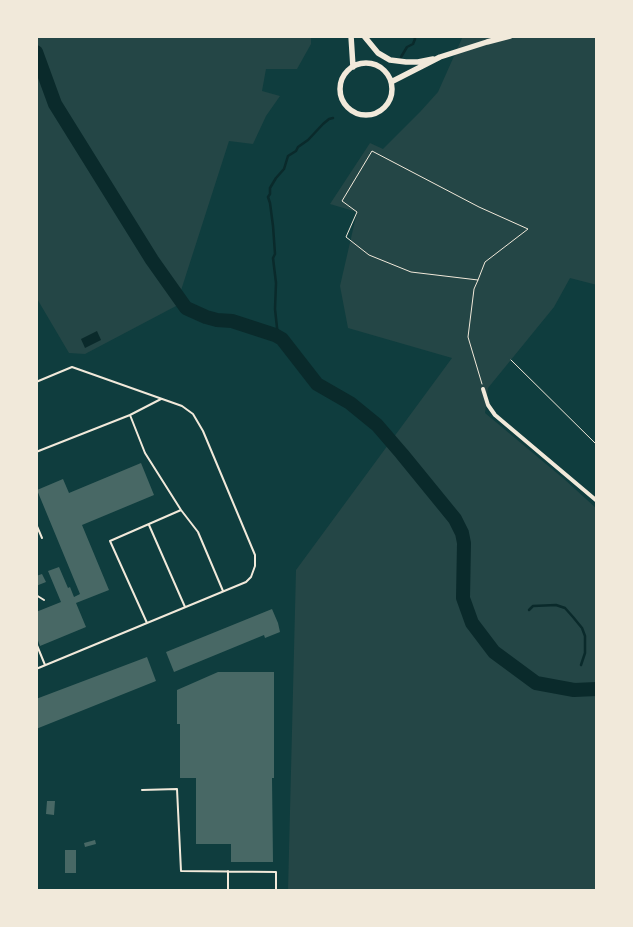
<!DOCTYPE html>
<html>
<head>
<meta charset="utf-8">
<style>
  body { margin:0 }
  #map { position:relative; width:633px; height:927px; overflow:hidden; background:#0f3d3e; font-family:Karla,sans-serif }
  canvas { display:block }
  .frame { position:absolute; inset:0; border:38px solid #f1e9da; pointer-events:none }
</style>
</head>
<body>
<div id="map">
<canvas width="633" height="927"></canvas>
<div class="frame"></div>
</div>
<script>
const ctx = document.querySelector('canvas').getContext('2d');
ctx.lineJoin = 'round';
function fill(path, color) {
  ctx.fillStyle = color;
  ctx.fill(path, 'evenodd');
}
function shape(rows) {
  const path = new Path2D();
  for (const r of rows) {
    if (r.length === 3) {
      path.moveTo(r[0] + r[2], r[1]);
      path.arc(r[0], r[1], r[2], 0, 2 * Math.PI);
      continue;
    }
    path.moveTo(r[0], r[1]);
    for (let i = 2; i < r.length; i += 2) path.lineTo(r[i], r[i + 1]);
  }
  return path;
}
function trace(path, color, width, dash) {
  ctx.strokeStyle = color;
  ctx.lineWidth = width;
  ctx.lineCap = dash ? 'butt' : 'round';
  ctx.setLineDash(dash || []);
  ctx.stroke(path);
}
const green = shape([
  [36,36,311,36,311,44,297,69,266,69,262,91,280,96,266,116,253,144,229,141,176,306,85,354,69,353,36,297],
  [463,36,597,36,597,285,570,278,554,307,488,388,485,413,564,479,597,509,597,891,288,891,296,570,452,358,348,328,340,286,357,212,330,204,370,143,383,149,420,112,438,92]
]);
const water = shape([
  [97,331,101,340,85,348,81,339]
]);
const stream = shape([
  [401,57,407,47,413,44,415,39,414,36],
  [278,337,275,309,276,283,273,258,275,254,273,226,270,203,268,197,270,194,270,188,276,178,284,169,288,156,296,151,298,147,308,140,323,124,329,119,333,118],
  [529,610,533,606,556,605,565,608,573,617,582,628,585,636,585,653,581,665]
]);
const river = shape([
  [36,52,55,104,152,260,186,308,206,317,217,320,232,321,275,335,282,339,317,384,350,403,377,425,402,454,455,519,462,533,464,543,463,598,472,623,494,652,536,683,574,690,597,689]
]);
const building = shape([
  [141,463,154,495,82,525,109,590,76,603,86,627,40,646,36,635,36,612,61,602,48,571,59,567,68,588,70,587,74,597,80,594,37,490,63,479,69,493],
  [42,574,46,582,36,586,36,576],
  [272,609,278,623,280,632,265,638,264,635,174,672,166,652],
  [147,657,156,681,36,729,36,699],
  [218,672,274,672,274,778,272,778,273,862,231,862,231,844,196,844,196,778,180,778,180,724,177,724,177,690],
  [47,801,55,801,54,815,46,814],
  [95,840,96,844,85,847,84,843],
  [65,850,76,850,76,873,65,873]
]);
const path = shape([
  [478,280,485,262,528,229,479,207,372,151,342,201,357,212,346,237,369,255,411,272,478,280,474,289,468,337,482,384],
  [511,360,597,445]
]);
const service = shape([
  [36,382,72,367,182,406,193,414,203,431,255,555,255,566,251,577,246,582,36,669],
  [161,399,130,415,145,453,181,510],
  [36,452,130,415],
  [36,524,42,538],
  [149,525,185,607],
  [36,595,44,600],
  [147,623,110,541,181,510,198,532,223,591],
  [36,643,45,665],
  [142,790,177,789,181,871,276,872,276,891],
  [228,871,228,891]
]);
const minor = shape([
  [483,389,488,405,495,415,597,501]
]);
const secondary = shape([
  [351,36,353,67],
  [364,36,378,53,390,60,406,62,418,62,433,59],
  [366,89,26],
  [391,82,440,57,487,42,510,36]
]);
fill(green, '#244646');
fill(water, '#0a2a2b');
trace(stream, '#0a2a2b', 2.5);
trace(river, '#0a2a2b', 14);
fill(building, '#486865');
trace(path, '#f1e9da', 1);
trace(service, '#f1e9da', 2);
trace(minor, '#f1e9da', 4);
trace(secondary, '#f1e9da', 5.5);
</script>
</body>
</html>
